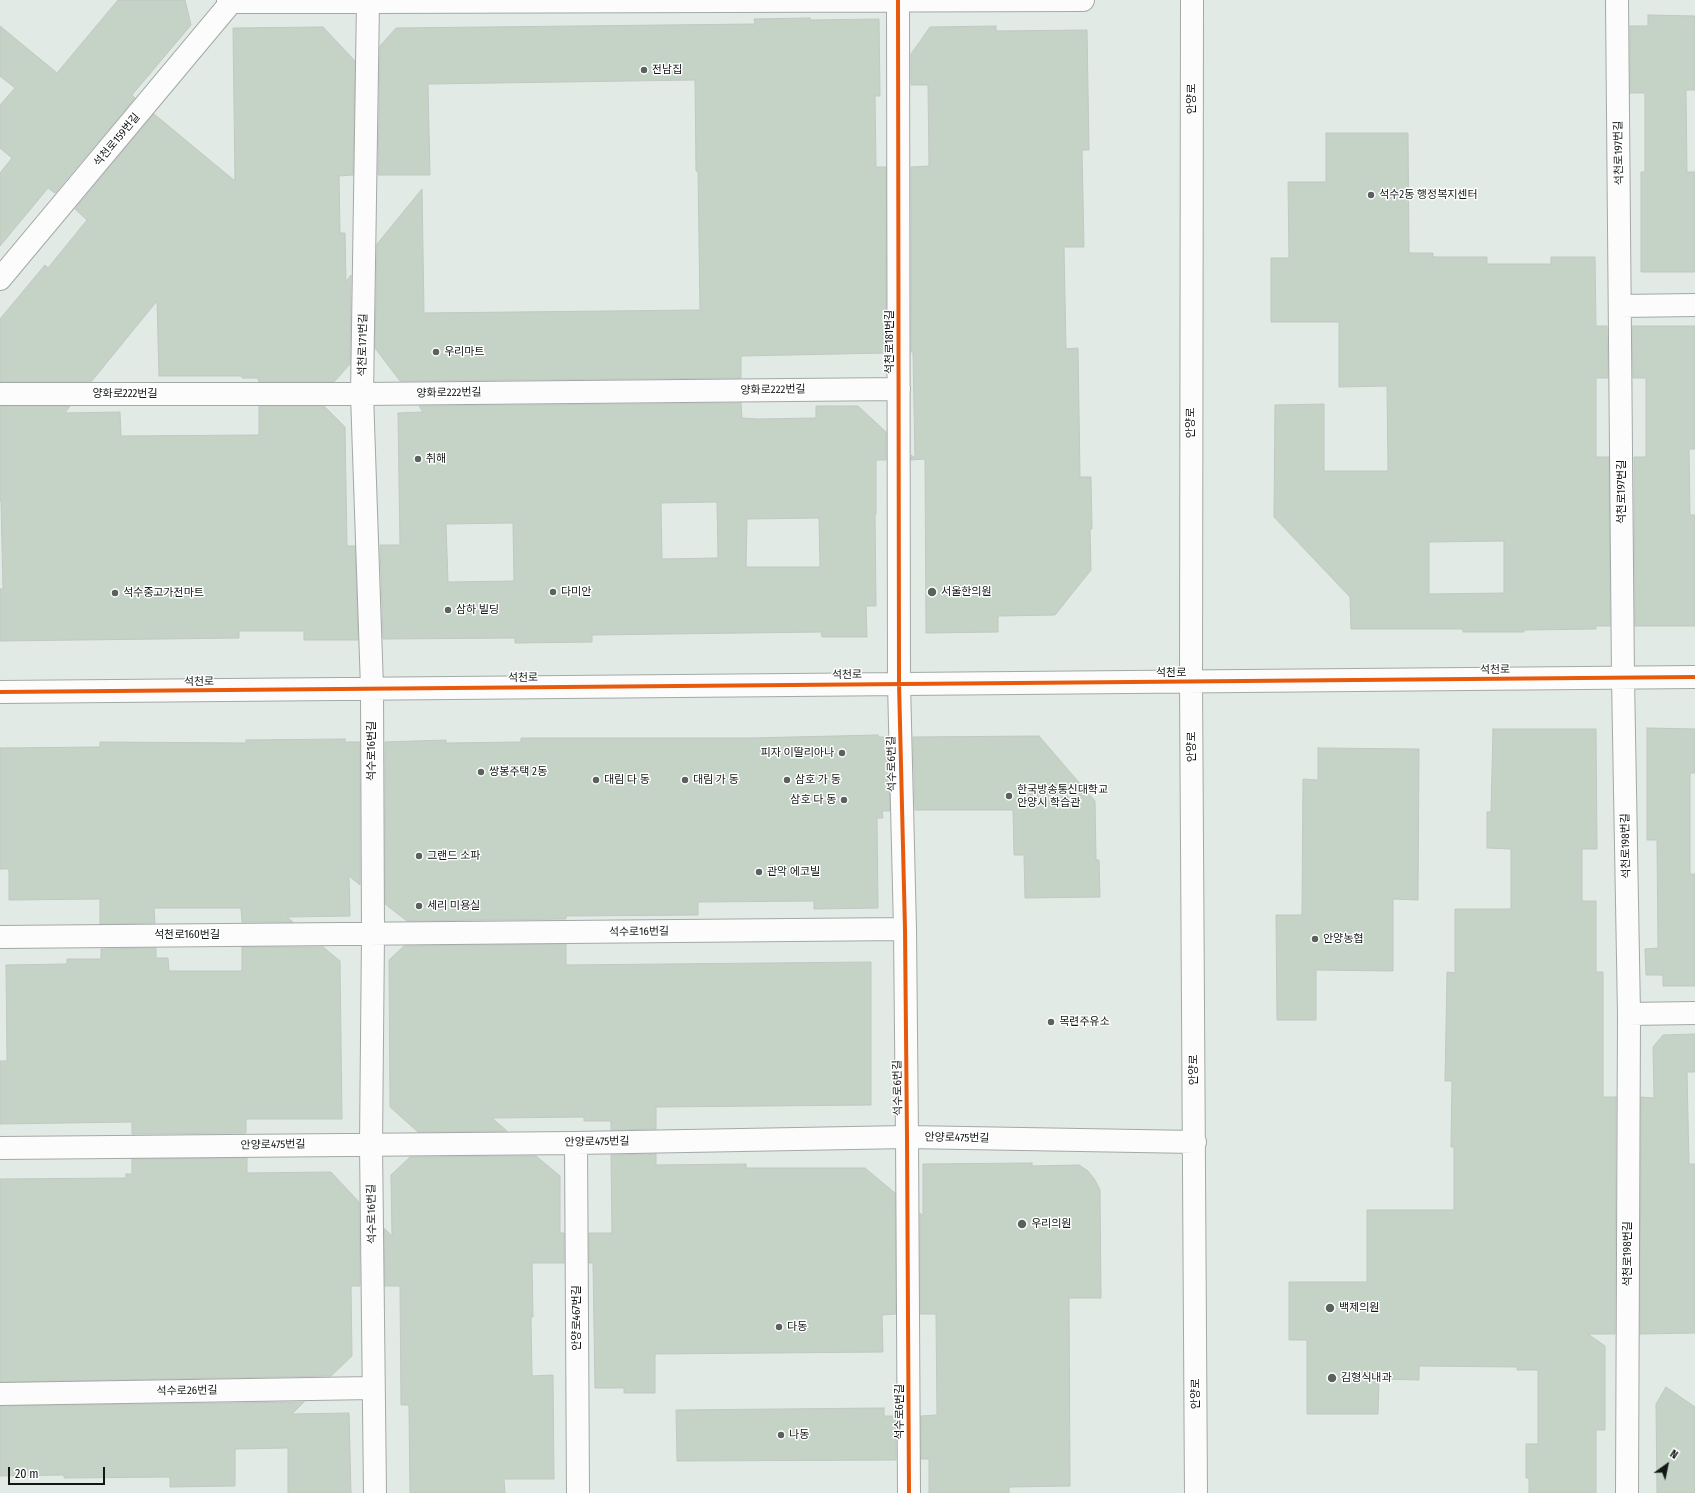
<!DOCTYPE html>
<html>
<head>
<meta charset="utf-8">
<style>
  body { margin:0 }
  #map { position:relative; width:1695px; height:1493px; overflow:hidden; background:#e2eae6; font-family:"Fira Sans Condensed",sans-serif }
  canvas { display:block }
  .north { position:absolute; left:1647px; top:1445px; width:40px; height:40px; -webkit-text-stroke:3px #fff; paint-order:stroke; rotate:33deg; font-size:11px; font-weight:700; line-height:16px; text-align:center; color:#121715 }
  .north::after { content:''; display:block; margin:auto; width:14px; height:18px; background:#121715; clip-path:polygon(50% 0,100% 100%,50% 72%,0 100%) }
  .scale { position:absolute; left:8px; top:1467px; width:97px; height:18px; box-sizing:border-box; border:2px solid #121715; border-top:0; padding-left:5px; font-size:12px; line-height:14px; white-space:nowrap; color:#121715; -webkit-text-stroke:3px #fff; paint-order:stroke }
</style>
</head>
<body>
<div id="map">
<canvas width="1695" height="1493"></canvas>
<div class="north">N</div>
<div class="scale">20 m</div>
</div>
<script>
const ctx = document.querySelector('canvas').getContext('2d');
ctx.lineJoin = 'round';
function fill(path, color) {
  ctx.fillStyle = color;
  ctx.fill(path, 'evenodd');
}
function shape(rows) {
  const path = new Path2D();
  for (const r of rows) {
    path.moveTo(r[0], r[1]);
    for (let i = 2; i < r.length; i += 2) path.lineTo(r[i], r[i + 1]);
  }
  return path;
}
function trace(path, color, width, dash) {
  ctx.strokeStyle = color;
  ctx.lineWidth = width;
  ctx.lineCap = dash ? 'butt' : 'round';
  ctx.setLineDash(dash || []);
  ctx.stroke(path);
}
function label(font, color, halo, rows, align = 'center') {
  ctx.font = font + ' "Fira Sans Condensed","Noto Sans KR",sans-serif';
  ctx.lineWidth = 3;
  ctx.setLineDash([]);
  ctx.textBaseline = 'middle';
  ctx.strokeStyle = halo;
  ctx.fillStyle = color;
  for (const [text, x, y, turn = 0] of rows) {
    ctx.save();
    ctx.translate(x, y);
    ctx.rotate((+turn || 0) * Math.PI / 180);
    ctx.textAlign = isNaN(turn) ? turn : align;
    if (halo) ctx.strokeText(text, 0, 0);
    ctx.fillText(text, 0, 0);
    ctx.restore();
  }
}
const building = shape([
  [118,0,185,0,191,25,132,95,135,98,55,193,48,188,0,246,0,173,12,158,0,148,0,105,15,88,0,76,0,26,57,73,118,0],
  [1648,15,1695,16,1695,90,1686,90,1687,172,1695,172,1695,272,1641,272,1641,172,1645,172,1645,93,1630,93,1630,26,1648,26,1648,15],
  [810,18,810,20,879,19,880,96,875,96,876,167,886,167,886,353,741,356,741,378,400,381,375,348,377,244,422,189,424,313,700,310,698,171,696,171,695,80,428,84,430,175,378,175,380,46,396,28,755,24,754,19,810,18],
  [996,26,996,31,1087,30,1089,150,1082,150,1084,247,1064,247,1066,349,1078,348,1080,477,1091,477,1092,529,1090,529,1091,570,1055,615,998,616,998,632,926,633,925,459,911,460,911,455,915,458,913,352,911,352,911,167,929,166,928,85,911,85,911,54,930,27,996,26],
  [323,27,355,61,353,175,339,176,340,233,345,233,346,282,351,275,350,364,334,382,259,382,258,378,242,378,242,376,159,376,157,301,91,382,0,382,0,319,45,265,48,268,87,220,75,209,154,114,235,181,233,28,323,27],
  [1326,133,1408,133,1409,253,1433,253,1433,257,1487,257,1487,264,1551,264,1551,257,1595,257,1596,326,1607,326,1608,378,1596,378,1596,457,1609,457,1610,626,1596,626,1596,629,1524,630,1524,632,1463,632,1463,629,1351,629,1350,597,1274,517,1275,405,1324,404,1324,471,1388,471,1387,386,1339,387,1339,322,1271,322,1271,258,1289,258,1288,182,1326,182,1326,133],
  [1504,541,1504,593,1429,594,1429,542,1504,541],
  [1632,326,1695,326,1695,449,1689,449,1690,515,1695,515,1695,626,1635,626,1634,457,1646,457,1646,378,1633,378,1632,326],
  [741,403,742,418,758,419,816,418,816,406,858,406,886,432,886,460,876,460,876,514,875,514,876,606,866,606,867,637,822,637,821,632,592,635,592,642,515,643,515,638,383,639,380,545,400,545,398,413,423,412,419,406,741,403],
  [717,502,718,558,662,559,661,503,717,502],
  [819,518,820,567,746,567,747,519,819,518],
  [513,523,514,581,448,582,446,524,513,523],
  [0,406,70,406,65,413,120,412,121,436,259,435,259,406,324,406,345,427,347,546,355,546,358,640,304,640,304,631,239,631,239,638,0,641,0,589,3,589,1,501,0,501,0,406],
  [1647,728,1695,729,1695,773,1690,773,1690,874,1695,874,1695,986,1663,986,1663,975,1646,975,1645,949,1658,948,1657,840,1647,840,1647,728],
  [1493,729,1596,729,1597,849,1582,849,1582,901,1596,901,1596,972,1603,972,1603,1097,1616,1097,1615,1334,1588,1334,1605,1346,1605,1430,1596,1430,1596,1493,1529,1493,1529,1478,1526,1478,1526,1444,1538,1444,1538,1370,1517,1370,1517,1367,1419,1366,1419,1380,1379,1379,1378,1414,1307,1414,1307,1340,1289,1340,1289,1282,1367,1282,1367,1210,1454,1210,1454,1147,1451,1147,1452,1081,1445,1081,1447,972,1455,973,1455,909,1511,909,1511,849,1487,848,1487,812,1491,812,1493,729],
  [878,735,878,737,888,737,890,811,882,811,883,818,877,818,878,908,814,909,814,901,698,902,698,915,566,916,566,919,407,921,385,904,385,742,446,740,446,743,521,742,521,738,749,738,878,735],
  [1039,736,1095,801,1096,860,1099,860,1100,897,1025,898,1024,855,1014,855,1013,810,915,810,913,737,1039,736],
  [345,739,345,742,360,742,360,885,349,876,350,916,287,917,293,922,242,922,241,908,154,908,155,923,100,924,100,899,9,900,9,869,0,869,0,748,100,747,100,742,246,743,246,740,345,739],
  [1318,748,1419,749,1418,900,1393,899,1393,971,1316,970,1316,1020,1277,1020,1276,915,1302,915,1303,779,1318,780,1318,748],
  [566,944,566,965,871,962,871,1105,656,1107,656,1129,611,1130,611,1121,584,1121,584,1117,492,1118,507,1131,418,1132,390,1107,389,960,404,946,566,944],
  [242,947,323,947,340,961,342,1119,246,1119,246,1133,132,1134,132,1122,0,1124,0,1061,7,1061,6,965,67,964,67,959,101,959,101,949,156,948,156,958,168,958,169,971,242,971,242,947],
  [1695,1034,1695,1072,1687,1072,1689,1164,1695,1164,1695,1333,1640,1334,1641,1097,1654,1098,1653,1047,1663,1035,1695,1034],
  [656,1154,656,1165,746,1164,746,1168,865,1168,895,1193,896,1314,882,1315,883,1352,655,1354,655,1393,624,1393,624,1388,595,1388,593,1263,589,1263,589,1233,612,1233,611,1155,656,1154],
  [536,1156,560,1176,560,1233,564,1233,564,1263,532,1263,533,1317,531,1317,532,1376,553,1375,554,1479,504,1479,505,1493,410,1493,409,1405,401,1405,400,1286,385,1286,384,1228,392,1236,391,1175,410,1157,536,1156],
  [247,1158,247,1173,331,1172,359,1202,360,1286,351,1286,352,1356,331,1376,0,1382,0,1179,126,1178,126,1174,132,1174,132,1159,247,1158],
  [1032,1163,1032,1166,1079,1165,1088,1171,1095,1180,1100,1190,1101,1298,1069,1298,1070,1486,1009,1487,1009,1493,929,1493,929,1459,921,1459,921,1416,937,1415,936,1314,920,1314,920,1213,923,1216,923,1164,1032,1163],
  [1666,1387,1695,1407,1695,1493,1657,1493,1656,1404,1666,1387],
  [304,1402,292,1414,349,1413,351,1493,288,1493,288,1448,235,1449,235,1486,170,1487,170,1477,64,1478,64,1475,0,1476,0,1406,304,1402],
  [884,1408,884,1416,896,1416,896,1460,677,1461,676,1410,884,1408]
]);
const minor = shape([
  [228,0,231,2,368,2,1083,0],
  [898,0,899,683,905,929,907,1137,909,1493],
  [1192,0,1191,682,1196,1493],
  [1617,0,1623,678,1629,1014,1627,1493],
  [368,2,362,394,372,688,373,934,371,1144,375,1493],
  [0,279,233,0],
  [1620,306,1695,305],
  [0,394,362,394,899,389],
  [0,692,1695,677],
  [0,937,905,929],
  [1629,1014,1695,1013],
  [576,1143,578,1493],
  [0,1148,576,1143,907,1137,1195,1142],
  [0,1394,373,1388]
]);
const cycleway = shape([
  [898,0,899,683,905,929,907,1137,909,1493],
  [0,692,1695,677]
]);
const markers = [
  [644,70,4,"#5b615e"],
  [1371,195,4,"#5b615e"],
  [436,352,4,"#5b615e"],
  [418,459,4,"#5b615e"],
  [553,592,4,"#5b615e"],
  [932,592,5,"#5b615e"],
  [115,593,4,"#5b615e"],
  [448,610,4,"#5b615e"],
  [842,753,4,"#5b615e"],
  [481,772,4,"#5b615e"],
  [596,780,4,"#5b615e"],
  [685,780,4,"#5b615e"],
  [787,780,4,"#5b615e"],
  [1009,796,4,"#5b615e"],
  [844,800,4,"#5b615e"],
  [419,856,4,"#5b615e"],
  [759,872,4,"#5b615e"],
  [419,906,4,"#5b615e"],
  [1315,939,4,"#5b615e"],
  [1051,1022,4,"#5b615e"],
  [1022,1224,5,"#5b615e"],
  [1330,1308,5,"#5b615e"],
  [779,1327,4,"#5b615e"],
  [1332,1378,5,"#5b615e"],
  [781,1435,4,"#5b615e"]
];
const poiNames = [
  ["전남집",652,70],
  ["석수2동 행정복지센터",1379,195],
  ["우리마트",444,352],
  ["취해",426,459],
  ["다미안",561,592],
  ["서울한의원",941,592],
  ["석수중고가전마트",123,593],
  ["삼하 빌딩",456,610],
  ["피자 이딸리아나",834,753,"right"],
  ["쌍봉주택 2동",489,772],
  ["대림 다 동",604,780],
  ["대림 가 동",693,780],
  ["삼호 가 동",795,780],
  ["한국방송통신대학교",1017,790],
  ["안양시 학습관",1017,803],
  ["삼호 다 동",836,800,"right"],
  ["그랜드 소파",427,856],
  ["관악 에코빌",767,872],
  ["세리 미용실",427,906],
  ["안양농협",1323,939],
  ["목련주유소",1059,1022],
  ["우리의원",1031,1224],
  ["백제의원",1339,1308],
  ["다동",787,1327],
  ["김형식내과",1341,1378],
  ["나동",789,1435]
];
const streetNames = [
  ["안양로",1192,99,-90],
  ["석천로159번길",117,140,-50],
  ["석천로197번길",1619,153,-91],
  ["석천로181번길",890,342,-90],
  ["석천로171번길",363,345,-89],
  ["양화로222번길",773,390,-1],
  ["양화로222번길",449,393,-1],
  ["양화로222번길",125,394],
  ["안양로",1191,423,-90],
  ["석천로197번길",1622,492,-90],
  ["석천로",1495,670,-1],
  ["석천로",1171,673],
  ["석천로",847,675,-1],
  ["석천로",523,678,-1],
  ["석천로",199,682,-1],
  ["안양로",1192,747,-90],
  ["석수로16번길",372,751,-90],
  ["석수로6번길",892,764,-91],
  ["석천로198번길",1626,846,-91],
  ["석수로16번길",639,932,-1],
  ["석천로160번길",187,935],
  ["안양로",1194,1070,-90],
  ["석수로6번길",898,1088,-91],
  ["안양로475번길",957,1138,1],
  ["안양로475번길",597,1142,-1],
  ["안양로475번길",273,1145,-1],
  ["석수로16번길",372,1214,-91],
  ["석천로198번길",1628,1254,-90],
  ["안양로467번길",577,1318,-90],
  ["석수로26번길",187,1391,-1],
  ["안양로",1196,1394,-90],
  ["석수로6번길",900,1412,-90]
];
fill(building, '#c4d3c5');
trace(building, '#c2c7c3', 1);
trace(minor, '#a3a9a6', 24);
trace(minor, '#fbfcfb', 22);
trace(cycleway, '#e8590c', 4);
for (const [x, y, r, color] of markers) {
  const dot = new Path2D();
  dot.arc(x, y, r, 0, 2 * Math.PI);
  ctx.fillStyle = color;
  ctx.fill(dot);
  trace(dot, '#fff', 1.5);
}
label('11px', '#121715', '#fff', poiNames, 'left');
label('11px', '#121715', '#fff', streetNames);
</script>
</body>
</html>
